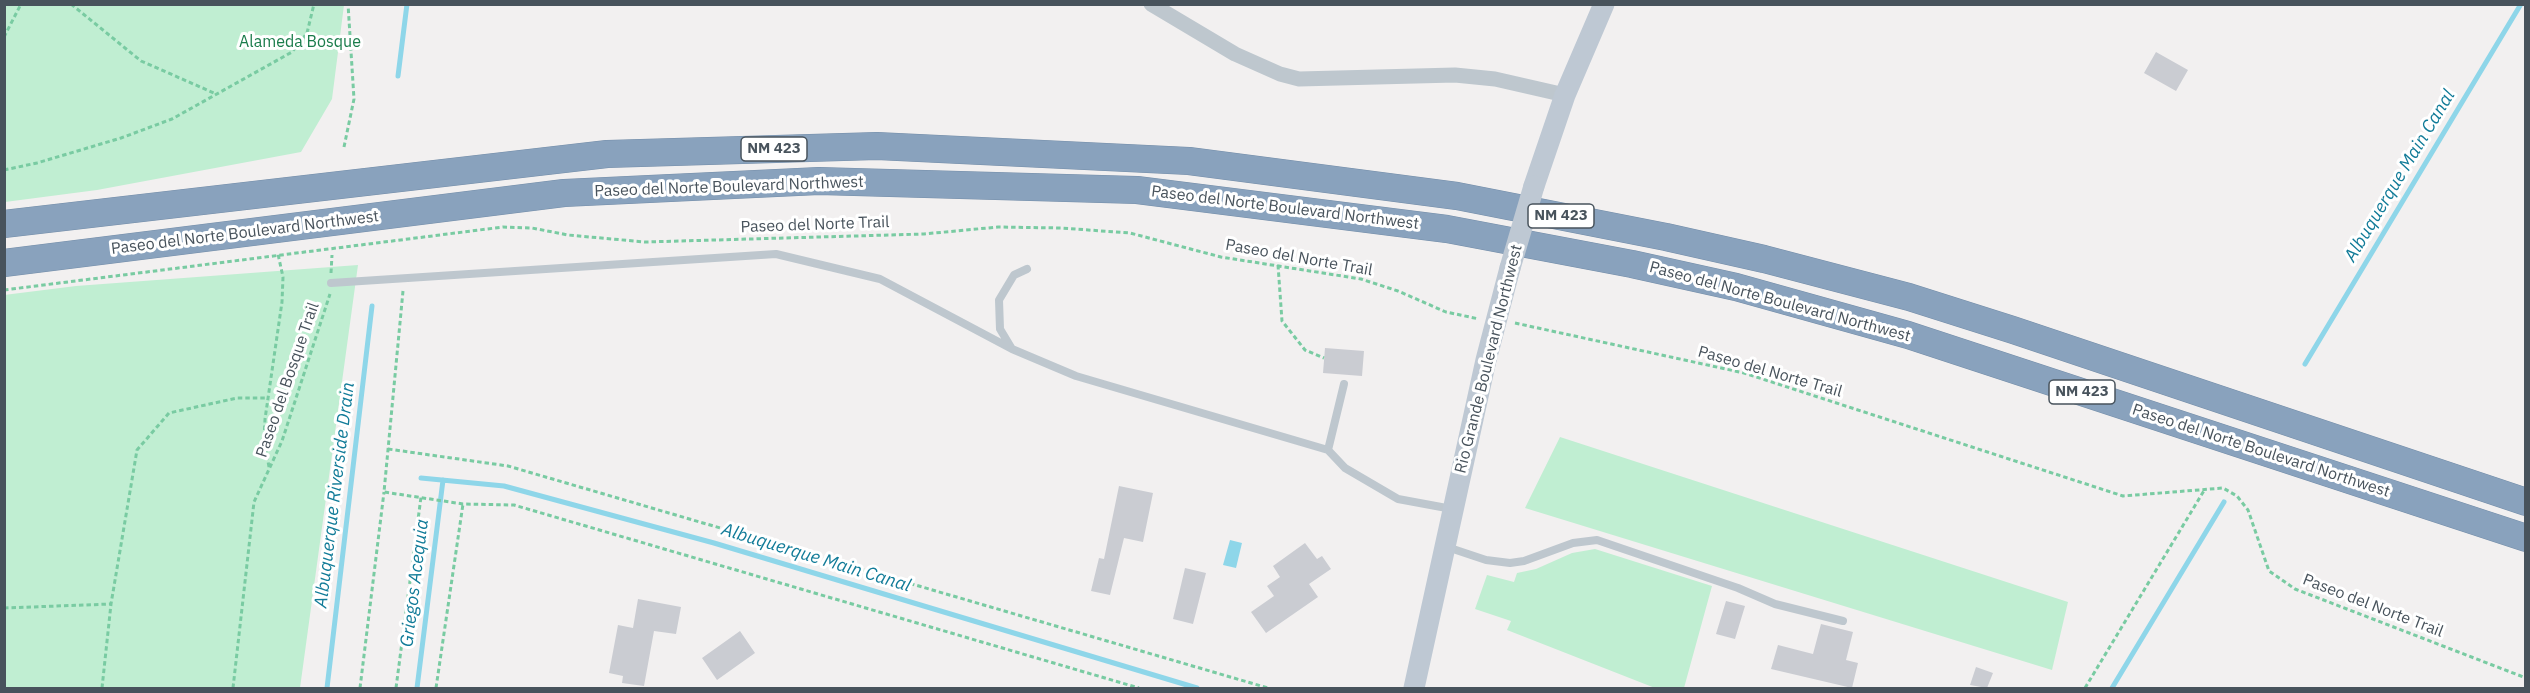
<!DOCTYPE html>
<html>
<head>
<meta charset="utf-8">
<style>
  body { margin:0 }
  #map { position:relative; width:2530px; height:693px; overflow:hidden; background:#f2f0f0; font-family:"IBM Plex Sans",sans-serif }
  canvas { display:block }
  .frame { position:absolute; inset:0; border:6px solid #48535c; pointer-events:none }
</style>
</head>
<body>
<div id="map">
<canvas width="2530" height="693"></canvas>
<div class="frame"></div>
</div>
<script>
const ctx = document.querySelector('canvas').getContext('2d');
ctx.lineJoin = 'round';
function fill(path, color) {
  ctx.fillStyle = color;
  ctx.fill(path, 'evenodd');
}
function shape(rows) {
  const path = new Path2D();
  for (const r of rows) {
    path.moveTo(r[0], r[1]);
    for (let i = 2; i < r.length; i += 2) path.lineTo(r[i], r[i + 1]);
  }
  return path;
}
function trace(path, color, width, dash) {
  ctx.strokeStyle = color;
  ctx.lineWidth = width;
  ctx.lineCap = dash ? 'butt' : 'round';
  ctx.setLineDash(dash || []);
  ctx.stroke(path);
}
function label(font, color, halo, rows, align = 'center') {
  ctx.font = font + ' "IBM Plex Sans",sans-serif';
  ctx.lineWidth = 6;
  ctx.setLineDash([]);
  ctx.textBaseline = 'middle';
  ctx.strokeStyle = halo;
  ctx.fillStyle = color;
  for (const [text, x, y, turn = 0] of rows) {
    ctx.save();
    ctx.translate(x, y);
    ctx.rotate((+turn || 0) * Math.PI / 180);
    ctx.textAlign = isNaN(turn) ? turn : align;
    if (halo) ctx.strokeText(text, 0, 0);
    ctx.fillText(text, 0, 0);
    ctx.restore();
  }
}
const green = shape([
  [4,5,344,5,332,99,301,152,97,190,5,202],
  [358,265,300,688,5,688,4,295,76,286],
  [1560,437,2068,602,2052,670,1525,508],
  [1595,549,1712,586,1684,688,1655,688,1507,630,1511,621,1475,609,1487,575,1514,582,1517,573,1536,569,1572,553]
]);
const water = shape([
  [1230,540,1242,543,1236,568,1223,565]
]);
const stream = shape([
  [398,76,407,4],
  [2305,364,2521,4],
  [421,478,504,486,714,543,1197,688],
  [327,688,372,306],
  [417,688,443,480],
  [2112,688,2224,502]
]);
const building = shape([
  [2156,52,2188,70,2176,91,2144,73],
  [1325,348,1364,351,1362,376,1323,373],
  [1119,486,1153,493,1143,542,1124,538,1110,595,1091,591,1099,558,1104,559],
  [1305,543,1317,559,1322,556,1331,569,1309,584,1318,597,1266,633,1251,612,1274,596,1267,586,1280,577,1273,566],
  [1185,568,1206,573,1193,624,1173,619],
  [638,599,681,607,676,634,654,631,644,686,622,683,623,676,609,673,618,625,633,628],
  [1726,601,1745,606,1735,639,1716,634],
  [1821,624,1853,632,1846,660,1858,663,1852,688,1771,669,1778,645,1813,654],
  [740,631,755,653,717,680,702,658],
  [1976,667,1993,673,1987,688,1970,685]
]);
const path = shape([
  [71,4,141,61,214,93],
  [4,37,21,4],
  [344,147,354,99,348,4],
  [4,170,37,163,121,138,172,119,292,52,307,33,314,4],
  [1278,265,1282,321,1305,350,1324,358],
  [331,273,332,255],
  [4,290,503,227,532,228,568,235,645,242,924,234,998,227,1061,228,1130,233,1221,257,1361,279,1398,291,1446,312,1479,319],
  [403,291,384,492,463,504,514,505,1139,688],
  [1515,323,1744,373,2123,496,2223,488,2237,496,2248,510,2269,571,2295,589,2526,678],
  [388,449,508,466,1268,688],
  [269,467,264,439,265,419,282,302,283,277,278,254],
  [4,608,111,604],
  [102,688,111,604,137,450,169,413,237,398,268,398],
  [233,688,254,502,282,441,330,294],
  [360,688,384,492],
  [396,688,421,497],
  [436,688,463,504],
  [2085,688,2205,489]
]);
const lane = shape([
  [1027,269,1014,275,999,300,1000,329,1012,349,1076,376,1328,450,1345,468,1398,499,1452,509],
  [331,283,776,254,880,279,1012,349],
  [1328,450,1344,384],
  [1447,547,1486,560,1510,563,1524,561,1573,543,1597,540,1738,588,1775,604,1843,621]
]);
const street = shape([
  [1151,4,1235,54,1280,74,1299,79,1455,75,1495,79,1565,95]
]);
const secondary = shape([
  [1534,186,1565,95,1604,4],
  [1414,688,1486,360,1510,268]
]);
const highway = shape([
  [4,224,607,154,877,146,1189,161,1457,196,1666,237,1764,259,1909,297,2013,330,2526,502],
  [4,263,564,193,819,181,1137,190,1447,229,1632,264,1736,287,1908,335,2526,538]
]);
const secondaryBridge = shape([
  [1510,268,1534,186]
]);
const shields = [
  [774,149,66],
  [1561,216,66],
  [2082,392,66]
];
const shieldNames = [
  ["NM 423",774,149],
  ["NM 423",1561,216],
  ["NM 423",2082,392]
];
const parkNames = [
  ["Alameda Bosque",300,42]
];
const streetNames = [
  ["Paseo del Norte Boulevard Northwest",729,187,-2],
  ["Paseo del Norte Boulevard Northwest",1285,208,7],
  ["Paseo del Norte Trail",815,225,-2],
  ["Paseo del Norte Boulevard Northwest",245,233,-7],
  ["Paseo del Norte Trail",1299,258,10],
  ["Paseo del Norte Boulevard Northwest",1780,302,15],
  ["Rio Grande Boulevard Northwest",1489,359,-76],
  ["Paseo del Norte Trail",1770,372,16],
  ["Paseo del Bosque Trail",288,380,-71],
  ["Paseo del Norte Boulevard Northwest",2261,451,18],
  ["Paseo del Norte Trail",2373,606,21]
];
const waterNames = [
  ["Albuquerque Main Canal",2400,176,-59],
  ["Albuquerque Riverside Drain",335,495,-83],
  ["Albuquerque Main Canal",816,558,17],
  ["Griegos Acequia",415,583,-83]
];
fill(green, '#c0eed2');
fill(water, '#8ed6e9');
trace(stream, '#8ed6e9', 5);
fill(building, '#caccd2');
trace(highway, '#748da8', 28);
trace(path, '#79cba2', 3, [4.5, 3]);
trace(lane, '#bec7ce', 8);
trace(street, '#bec7ce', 15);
trace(secondary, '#bec8d3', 21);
trace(highway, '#89a2bd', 27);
trace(secondaryBridge, '#bec8d3', 21);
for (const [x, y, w] of shields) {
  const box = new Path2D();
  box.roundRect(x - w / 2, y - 12, w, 24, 4.5);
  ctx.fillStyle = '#fff';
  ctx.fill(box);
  trace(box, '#48535c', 1.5);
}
label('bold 15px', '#48535c', null, shieldNames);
label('16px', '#1a7c4b', '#fff', parkNames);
label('16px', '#48535c', '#fff', streetNames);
label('italic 18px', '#117b98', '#fff', waterNames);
</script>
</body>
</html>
